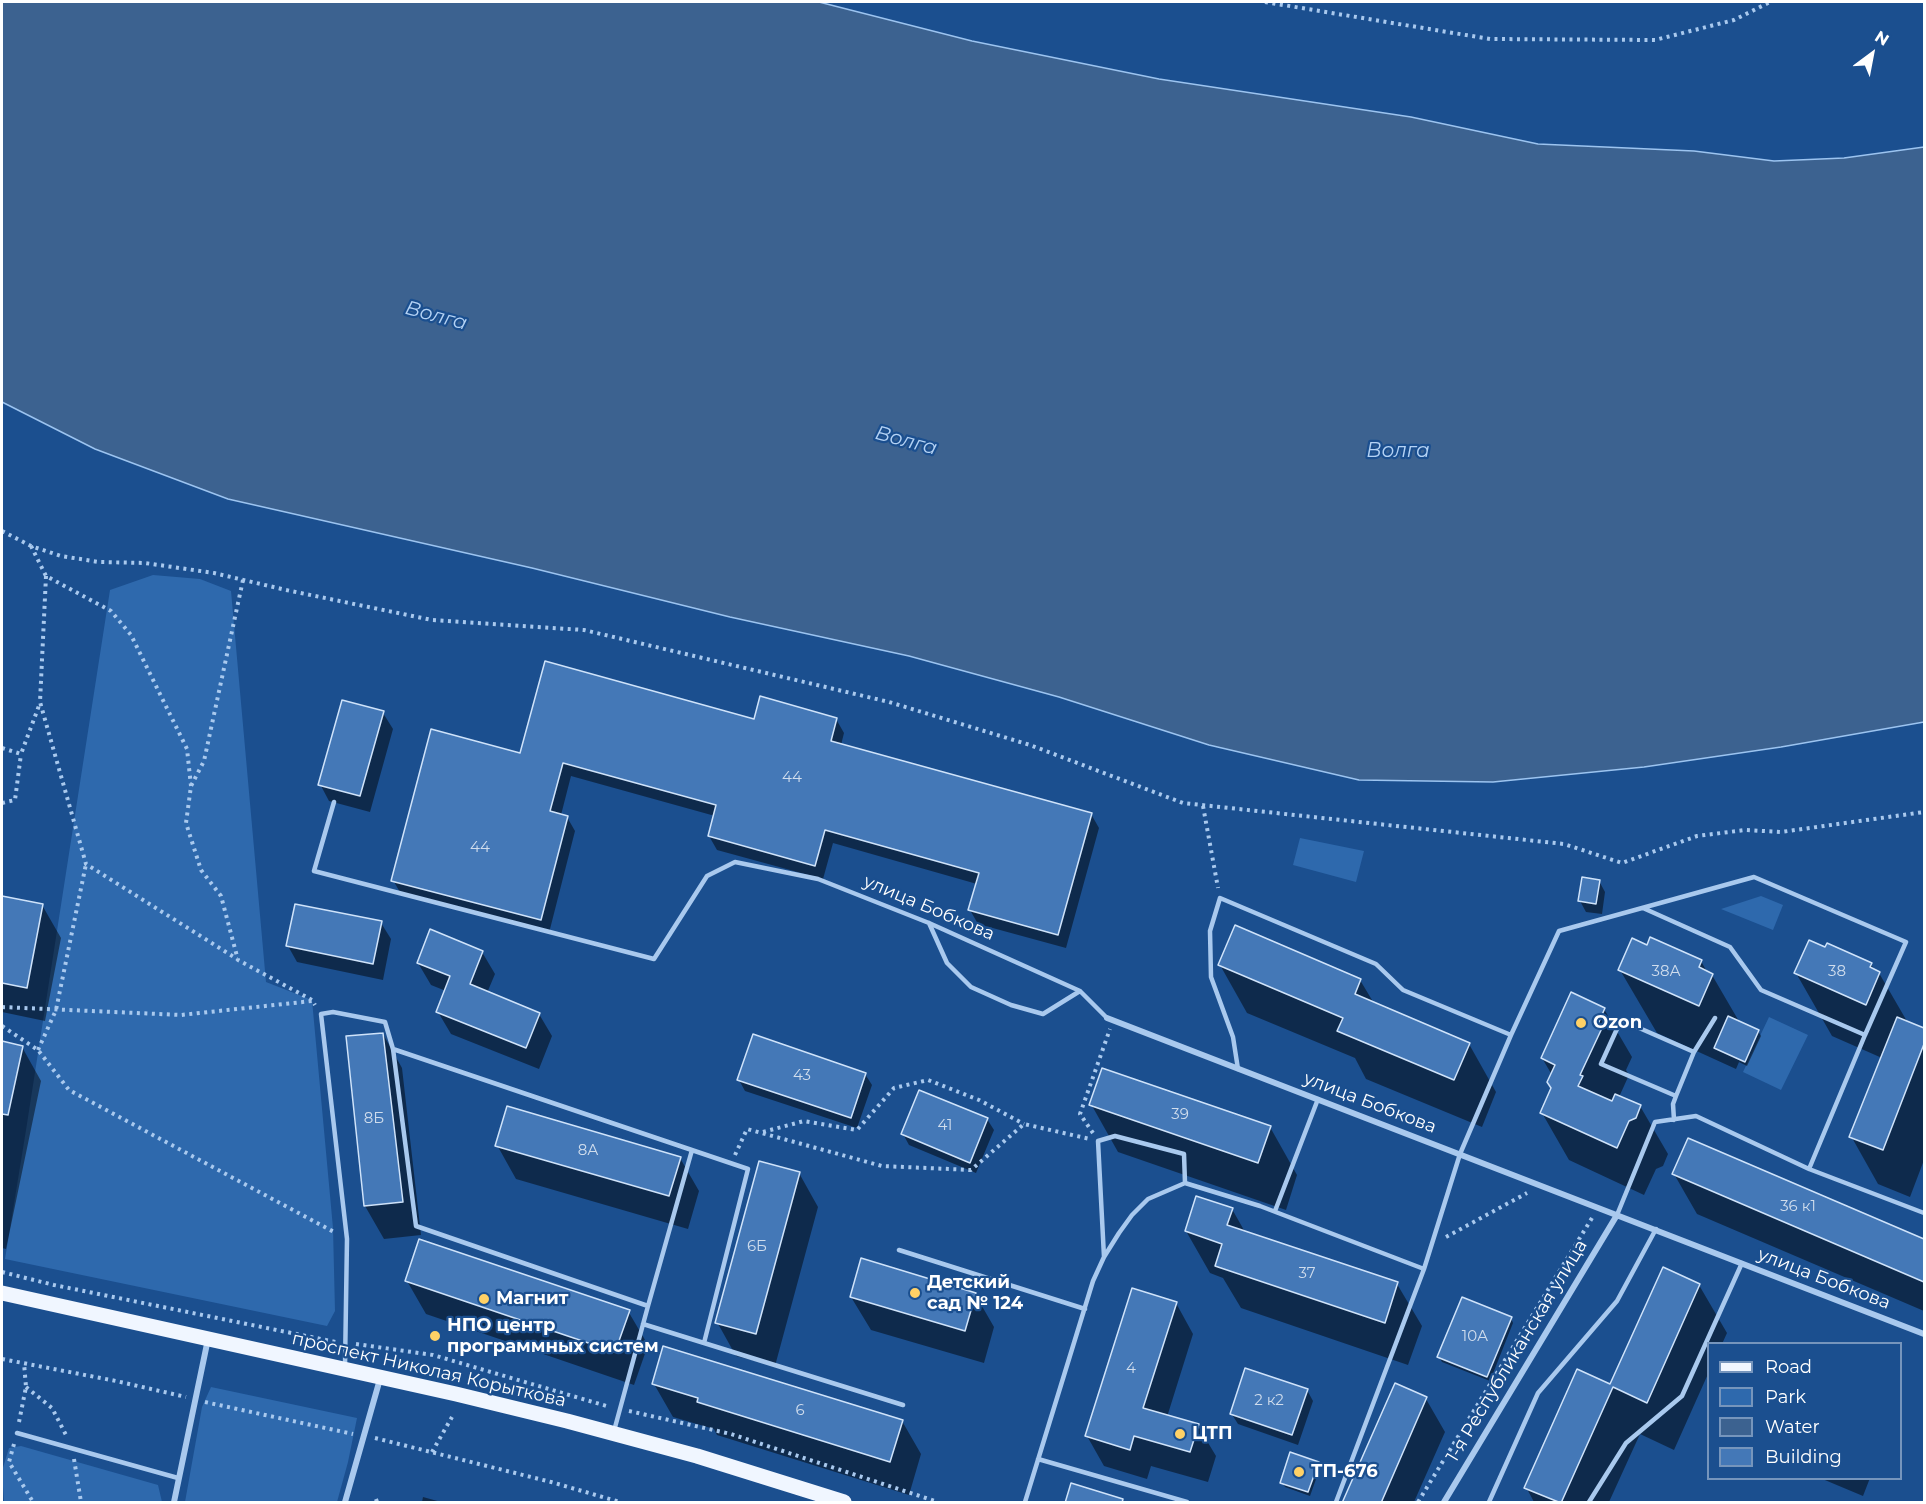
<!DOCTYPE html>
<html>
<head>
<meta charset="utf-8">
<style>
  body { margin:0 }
  #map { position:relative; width:1926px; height:1504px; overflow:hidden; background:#1b4f8f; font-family:Montserrat,sans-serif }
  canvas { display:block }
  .frame { position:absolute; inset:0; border:3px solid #fff; pointer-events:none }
  .legend { position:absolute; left:1707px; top:1342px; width:195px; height:138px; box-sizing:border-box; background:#1b4f8f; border:2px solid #7695bc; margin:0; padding:8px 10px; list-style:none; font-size:18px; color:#fff }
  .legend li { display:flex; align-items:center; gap:12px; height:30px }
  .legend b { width:30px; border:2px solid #7695bc }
  .north { position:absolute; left:1842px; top:24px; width:60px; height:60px; -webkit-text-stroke:4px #1b4f8f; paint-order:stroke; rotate:32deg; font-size:16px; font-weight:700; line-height:24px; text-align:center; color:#fff }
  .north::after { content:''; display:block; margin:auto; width:21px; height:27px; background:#fff; clip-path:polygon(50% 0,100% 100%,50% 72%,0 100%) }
</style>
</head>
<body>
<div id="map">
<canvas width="1926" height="1504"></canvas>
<div class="frame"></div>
<ul class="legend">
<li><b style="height:8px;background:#f0f6ff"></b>Road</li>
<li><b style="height:16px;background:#2e69ad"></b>Park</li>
<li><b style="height:16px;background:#3c6290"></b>Water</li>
<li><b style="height:16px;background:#4478b7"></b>Building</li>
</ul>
<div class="north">N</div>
</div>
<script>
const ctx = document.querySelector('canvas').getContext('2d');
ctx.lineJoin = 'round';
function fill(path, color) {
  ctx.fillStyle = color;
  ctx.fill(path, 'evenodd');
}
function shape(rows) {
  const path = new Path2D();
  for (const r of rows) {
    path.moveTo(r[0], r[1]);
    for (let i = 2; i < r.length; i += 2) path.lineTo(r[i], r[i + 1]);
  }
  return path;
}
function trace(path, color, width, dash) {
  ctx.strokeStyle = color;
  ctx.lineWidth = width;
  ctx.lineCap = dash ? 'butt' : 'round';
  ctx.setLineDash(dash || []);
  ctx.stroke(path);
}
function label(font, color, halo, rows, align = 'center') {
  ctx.font = font + ' Montserrat,sans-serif';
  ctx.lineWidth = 4.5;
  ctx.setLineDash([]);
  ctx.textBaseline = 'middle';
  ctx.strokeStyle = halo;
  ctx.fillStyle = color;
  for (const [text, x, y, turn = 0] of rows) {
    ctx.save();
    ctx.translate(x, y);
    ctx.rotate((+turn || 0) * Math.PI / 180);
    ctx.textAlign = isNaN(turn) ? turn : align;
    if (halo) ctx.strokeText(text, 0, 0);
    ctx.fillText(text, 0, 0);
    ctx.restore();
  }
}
const green = shape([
  [153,575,200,579,231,591,266,982,312,1000,333,1228,335,1311,327,1326,5,1259,26,1130,110,590],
  [1300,838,1364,851,1356,882,1293,865],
  [1761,896,1783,905,1773,930,1721,909],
  [1769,1017,1808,1035,1781,1090,1743,1072],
  [211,1387,357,1418,348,1462,337,1502,185,1502,202,1407],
  [21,1446,158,1485,162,1502,4,1502,2,1471,9,1448]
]);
const water = shape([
  [2,2,819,2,972,41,1159,79,1411,117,1538,144,1694,151,1774,161,1844,158,1924,147,1924,722,1781,747,1644,767,1493,782,1359,780,1209,745,1059,697,909,656,730,617,532,568,228,499,95,449,2,402,2,2]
]);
const shadow = shape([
  [383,713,393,729,370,812,329,801,320,784],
  [836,719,844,733,841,745,1091,814,1099,828,1066,948,978,924,970,910,977,884,833,843,823,879,717,850,709,836,715,816,571,776,561,815,567,817,575,831,549,933,401,894,393,880,521,754,755,721],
  [1599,881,1605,892,1602,914,1586,912,1580,901],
  [2,897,42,905,61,938,45,1021,2,1012],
  [381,923,391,939,383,980,297,962,288,946],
  [1648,947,1701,961,1707,972,1712,975,1740,1023,1758,1031,1761,1036,1747,1066,1739,1062,1736,1069,1657,1033,1620,970],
  [482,952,495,974,487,993,539,1014,552,1036,539,1069,451,1034,438,1012,446,991,431,985,418,963],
  [1871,964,1875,971,1879,973,1908,1023,1924,1030,1924,1160,1910,1197,1878,1184,1851,1136,1882,1058,1832,1036,1796,973],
  [1220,965,1360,980,1375,1005,1469,1044,1496,1092,1482,1127,1366,1079,1355,1058,1247,1013],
  [1604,1009,1632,1057,1626,1070,1629,1075,1619,1097,1640,1106,1668,1154,1663,1166,1656,1169,1644,1195,1569,1160,1542,1113,1553,1089,1552,1075,1542,1058],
  [383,1034,402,1068,421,1235,384,1239,365,1206],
  [2,1043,22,1047,41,1081,6,1249,2,1248],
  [865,1074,872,1085,857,1128,745,1091,739,1080],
  [1091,1104,1270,1127,1297,1175,1286,1210,1118,1152],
  [987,1119,994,1130,976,1173,909,1145,903,1134],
  [1688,1140,1924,1241,1924,1311,1697,1214,1674,1174],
  [497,1145,680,1158,699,1191,688,1229,516,1179],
  [799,1173,818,1207,775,1366,736,1356,717,1322],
  [1232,1209,1245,1232,1397,1284,1422,1326,1408,1365,1241,1308,1223,1278,1210,1273,1186,1231],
  [407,1281,628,1311,648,1345,634,1385,426,1314],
  [1699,1285,1727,1333,1722,1344,1708,1344,1708,1374,1674,1450,1640,1434,1609,1502,1534,1502,1526,1487],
  [975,1294,994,1327,984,1363,871,1330,851,1297],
  [1176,1303,1193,1334,1167,1417,1198,1426,1216,1456,1208,1482,1151,1466,1147,1479,1104,1466,1087,1436],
  [1511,1318,1513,1323,1490,1381,1442,1362,1439,1357],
  [654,1384,902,1421,921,1454,909,1495,717,1435,714,1429,673,1417],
  [1307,1390,1313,1401,1298,1445,1238,1424,1231,1413],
  [1426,1399,1445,1432,1414,1502,1344,1502],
  [1317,1463,1320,1468,1310,1496,1285,1487,1282,1482],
  [1820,1478,1870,1478,1863,1496],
  [423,1497,441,1502,422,1502]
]);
const building = shape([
  [545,661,754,719,760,696,837,718,831,741,1092,813,1058,935,968,910,979,873,825,830,815,866,708,836,716,805,563,763,550,811,568,816,541,920,391,881,431,729,520,753,545,661],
  [342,700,384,711,360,796,318,785,342,700],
  [1582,877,1600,880,1596,904,1578,901,1582,877],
  [2,896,43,904,27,988,2,983,2,896],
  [295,904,382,921,373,964,286,946,295,904],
  [1235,925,1361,979,1355,994,1470,1043,1454,1080,1337,1031,1343,1018,1218,965,1235,925],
  [430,929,483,951,470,984,540,1013,526,1048,436,1012,450,976,417,963,430,929],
  [1650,937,1702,960,1699,967,1713,974,1699,1006,1618,970,1632,938,1647,945,1650,937],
  [1809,940,1825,947,1827,943,1872,963,1870,967,1880,972,1866,1005,1794,973,1809,940],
  [1571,992,1605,1008,1598,1024,1603,1026,1580,1075,1583,1076,1578,1086,1612,1101,1615,1094,1641,1105,1636,1118,1629,1121,1617,1148,1540,1113,1551,1088,1547,1082,1555,1065,1541,1058,1571,992],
  [1728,1016,1759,1030,1745,1062,1714,1048,1728,1016],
  [1897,1017,1924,1028,1924,1044,1883,1150,1849,1137,1897,1017],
  [383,1033,403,1202,364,1206,346,1036,383,1033],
  [753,1034,866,1073,851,1118,737,1080,753,1034],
  [2,1041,23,1046,8,1115,2,1114,2,1041],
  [1102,1068,1271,1126,1258,1163,1089,1105,1102,1068],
  [919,1090,988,1118,970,1163,901,1134,919,1090],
  [507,1106,681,1157,669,1196,495,1146,507,1106],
  [1688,1138,1924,1239,1924,1282,1672,1174,1688,1138],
  [759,1161,800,1172,756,1334,715,1323,759,1161],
  [1196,1196,1233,1208,1227,1225,1398,1282,1385,1323,1215,1266,1222,1244,1185,1231,1196,1196],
  [419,1239,630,1310,615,1352,405,1281,419,1239],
  [861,1258,976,1293,965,1331,850,1297,861,1258],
  [1663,1267,1700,1284,1647,1403,1613,1387,1561,1503,1524,1488,1577,1369,1610,1384,1663,1267],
  [1132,1288,1177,1302,1143,1408,1199,1424,1190,1452,1134,1436,1130,1450,1085,1436,1132,1288],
  [1462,1297,1512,1317,1487,1377,1437,1357,1462,1297],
  [663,1346,903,1420,890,1462,697,1402,698,1398,652,1384,663,1346],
  [1245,1368,1308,1389,1292,1435,1230,1414,1245,1368],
  [1395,1383,1427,1397,1381,1503,1342,1503,1395,1383],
  [1290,1452,1319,1462,1308,1492,1280,1483,1290,1452],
  [1071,1483,1123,1499,1122,1503,1065,1503,1071,1483]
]);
const path = shape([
  [1265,2,1490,39,1655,40,1734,20,1770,2],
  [2,531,31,546,61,556,99,562,145,563,214,573,286,590,432,620,584,630,889,702,1030,745,1183,803,1564,844,1622,863,1697,836,1745,830,1781,832,1924,812],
  [31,546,46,576,111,611,131,635,187,749,191,786],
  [46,576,40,702,86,864,237,959],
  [243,580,204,761,191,786,186,823,201,870,221,896,238,960,312,1000,315,1005],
  [2,748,21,754,40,703],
  [2,803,15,800,21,754],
  [1203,806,1218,888],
  [2,1007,181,1015,312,1001],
  [2,1026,38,1050,69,1090,334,1232],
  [38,1050,56,1010,86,864],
  [763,1132,804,1121,857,1130,894,1088,928,1080,979,1100,1024,1124],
  [1093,1133,1080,1114,1110,1029],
  [735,1155,747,1129,882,1166,971,1170,1024,1124,1090,1139],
  [1446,1237,1527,1193],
  [2,1272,54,1285,336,1342],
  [356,1344,433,1355,610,1407],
  [2,1359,116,1381,186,1397],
  [26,1387,52,1408,66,1435],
  [205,1402,353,1434],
  [629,1411,731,1434,938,1502],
  [19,1422,26,1387,24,1363],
  [375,1438,551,1482,620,1502],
  [14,1444,9,1462,33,1502],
  [432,1452,452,1417],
  [74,1459,81,1502],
  [376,1499,377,1502],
  [1418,1502,1592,1218]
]);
const lane = shape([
  [334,802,314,871,654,959,707,876,735,862,818,879,929,923,1080,991,1107,1018],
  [929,923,947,963,971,987,1011,1005,1043,1014,1080,991],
  [1511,1035,1559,931,1754,877,1906,942,1865,1035],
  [393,1049,748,1169,704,1343],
  [1694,1052,1621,1020,1601,1064,1676,1096,1694,1052,1715,1018],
  [1674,1120,1673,1104,1676,1096],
  [1809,1169,1924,1213],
  [1275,1211,1318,1099],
  [1617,1215,1655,1122,1696,1116,1809,1169,1865,1035,1761,990,1730,947,1643,908],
  [899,1250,1085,1309],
  [1104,1257,1098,1141,1115,1136,1184,1154,1185,1183],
  [648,1306,692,1150],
  [643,1324,903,1405],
  [345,1366,347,1239,321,1014,333,1012,385,1022,393,1049,416,1226,648,1306,614,1431],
  [17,1433,178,1478],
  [1038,1459,1187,1502],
  [1025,1502,1093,1281,1104,1257,1119,1233,1132,1215,1148,1199,1185,1183,1260,1206,1424,1269,1460,1154,1511,1035,1403,990,1376,964,1220,898,1210,931,1211,977,1233,1037,1238,1069],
  [1336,1502,1424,1269],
  [1489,1502,1538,1393,1617,1301,1656,1229],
  [1589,1502,1626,1443,1682,1396,1742,1263]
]);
const street = shape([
  [1107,1018,1924,1334],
  [174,1502,208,1339],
  [345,1502,380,1379],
  [1444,1502,1617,1215]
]);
const primary = shape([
  [2,1293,456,1394,567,1421,697,1456,844,1502]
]);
const markers = [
  [1581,1023,6,"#ffd166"],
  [915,1293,6,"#ffd166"],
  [484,1299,6,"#ffd166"],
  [435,1336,6,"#ffd166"],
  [1180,1434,6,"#ffd166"],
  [1299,1472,6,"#ffd166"]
];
const numberNames = [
  ["44",792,778],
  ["44",480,848],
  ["38А",1666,972],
  ["38",1837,972],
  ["43",802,1076],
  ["39",1180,1115],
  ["8Б",374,1119],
  ["41",945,1126],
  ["8А",588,1151],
  ["36 к1",1798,1207],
  ["6Б",757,1247],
  ["37",1307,1274],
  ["10А",1475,1337],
  ["4",1131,1369],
  ["2 к2",1269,1401],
  ["6",800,1411]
];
const streetNames = [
  ["улица Бобкова",929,908,23],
  ["улица Бобкова",1370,1103,21],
  ["улица Бобкова",1824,1279,21],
  ["1-я Республиканская улица",1517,1351,-59],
  ["проспект Николая Корыткова",429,1370,13]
];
const poiNames = [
  ["Ozon",1593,1023],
  ["Детский",927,1283],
  ["сад № 124",927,1304],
  ["Магнит",496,1299],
  ["НПО центр",447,1326],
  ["программных систем",447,1347],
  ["ЦТП",1192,1434],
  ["ТП-676",1311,1472]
];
const waterNames = [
  ["Волга",436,316,15],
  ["Волга",906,441,15],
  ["Волга",1398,451]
];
fill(green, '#2e69ad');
fill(water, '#3c6290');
trace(water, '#9cc4f0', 1.5);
fill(shadow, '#0007');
fill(building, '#4478b7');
trace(building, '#cfe3fa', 1.5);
trace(path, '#a9c9ee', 4, [3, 4.5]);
trace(lane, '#a9c9ee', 4.5);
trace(street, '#a9c9ee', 6);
trace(primary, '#f0f6ff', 15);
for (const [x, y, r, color] of markers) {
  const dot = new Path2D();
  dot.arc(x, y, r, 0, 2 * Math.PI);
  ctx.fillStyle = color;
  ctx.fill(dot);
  trace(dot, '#1b4f8f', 2);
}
label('15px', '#d0dded', null, numberNames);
label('18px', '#fff', '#1b4f8f', streetNames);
label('bold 18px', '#fff', '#1b4f8f', poiNames, 'left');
label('italic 20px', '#b5d3f5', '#1b4f8f', waterNames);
</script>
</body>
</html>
